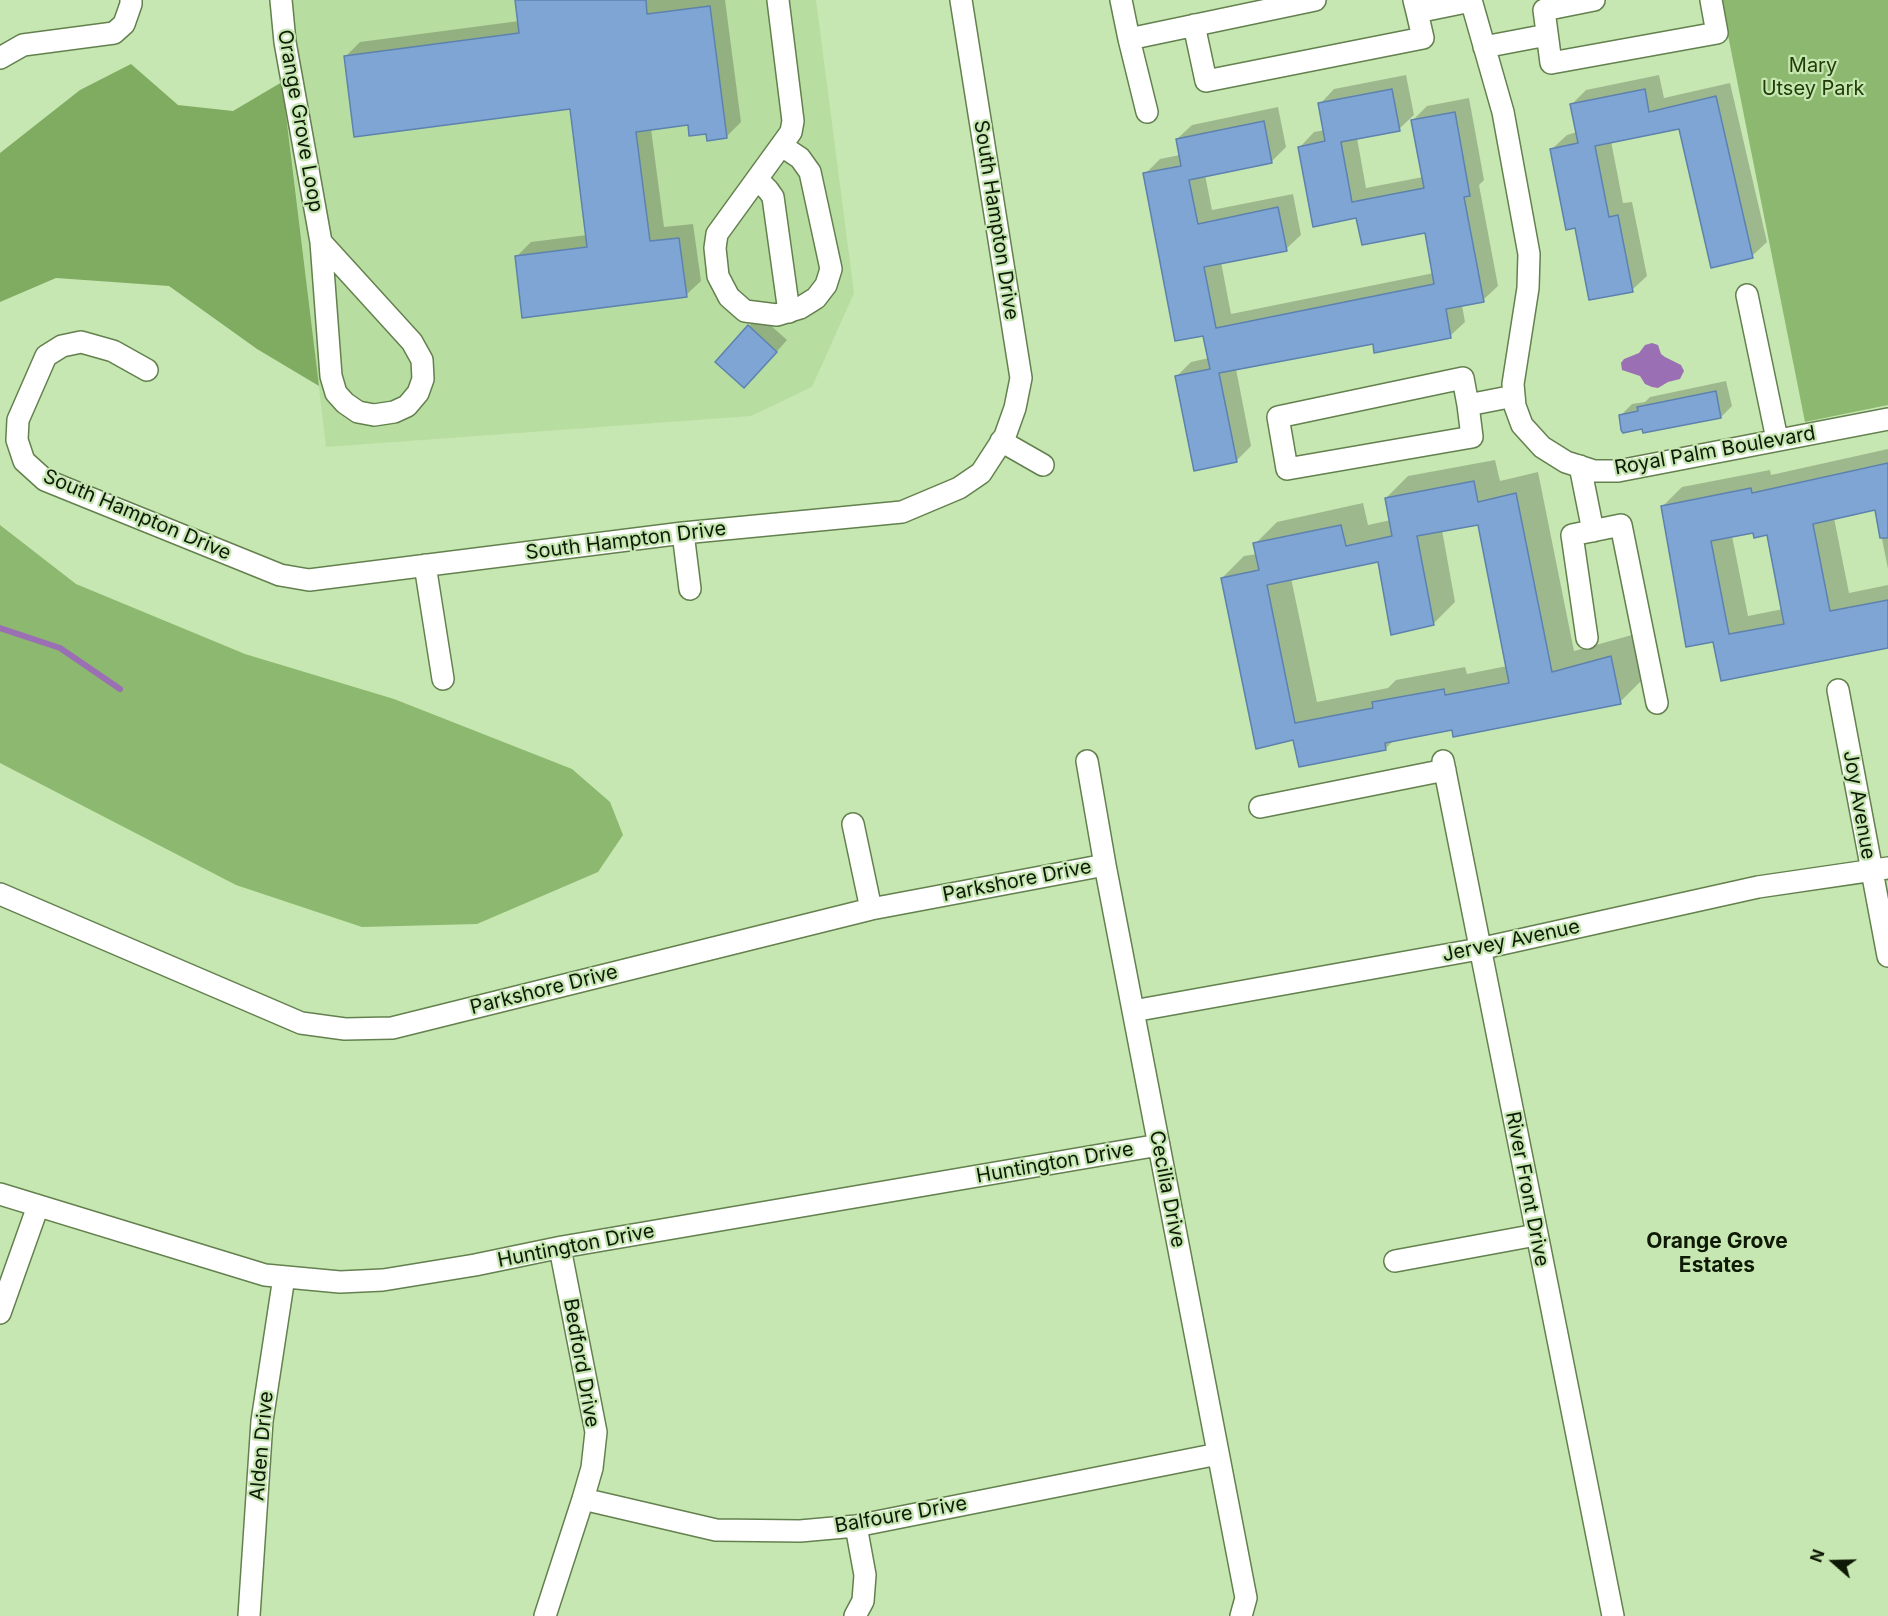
<!DOCTYPE html>
<html>
<head>
<meta charset="utf-8">
<style>
  body { margin:0 }
  #map { position:relative; width:1888px; height:1616px; overflow:hidden; background:#c6e7b1; font-family:Inter,sans-serif }
  canvas { display:block }
  .north { position:absolute; left:1804px; top:1532px; width:60px; height:60px; -webkit-text-stroke:4px #c6e7b1; paint-order:stroke; rotate:290deg; font-size:16px; font-weight:700; line-height:24px; text-align:center; color:#0e1906 }
  .north::after { content:''; display:block; margin:auto; width:21px; height:27px; background:#0e1906; clip-path:polygon(50% 0,100% 100%,50% 72%,0 100%) }
</style>
</head>
<body>
<div id="map">
<canvas width="1888" height="1616"></canvas>
<div class="north">N</div>
</div>
<script>
const ctx = document.querySelector('canvas').getContext('2d');
ctx.lineJoin = 'round';
function fill(path, color) {
  ctx.fillStyle = color;
  ctx.fill(path, 'evenodd');
}
function shape(rows) {
  const path = new Path2D();
  for (const r of rows) {
    path.moveTo(r[0], r[1]);
    for (let i = 2; i < r.length; i += 2) path.lineTo(r[i], r[i + 1]);
  }
  return path;
}
function trace(path, color, width, dash) {
  ctx.strokeStyle = color;
  ctx.lineWidth = width;
  ctx.lineCap = dash ? 'butt' : 'round';
  ctx.setLineDash(dash || []);
  ctx.stroke(path);
}
function label(font, color, halo, rows, align = 'center') {
  ctx.font = font + ' Inter,sans-serif';
  ctx.lineWidth = 4.5;
  ctx.setLineDash([]);
  ctx.textBaseline = 'middle';
  ctx.strokeStyle = halo;
  ctx.fillStyle = color;
  for (const [text, x, y, turn = 0] of rows) {
    ctx.save();
    ctx.translate(x, y);
    ctx.rotate((+turn || 0) * Math.PI / 180);
    ctx.textAlign = isNaN(turn) ? turn : align;
    if (halo) ctx.strokeText(text, 0, 0);
    ctx.fillText(text, 0, 0);
    ctx.restore();
  }
}
const built = shape([
  [273,0,816,0,854,293,812,387,751,416,326,447]
]);
const green = shape([
  [1721,0,1888,0,1888,405,1805,422],
  [0,525,76,584,245,654,394,699,572,769,610,802,623,835,598,872,477,924,362,927,236,885,0,763]
]);
const forest = shape([
  [131,64,178,105,233,111,282,82,319,386,257,349,169,286,56,278,0,302,0,153,80,90]
]);
const water = shape([
  [1652,343,1658,345,1661,354,1665,357,1681,365,1684,371,1680,379,1668,382,1658,388,1652,387,1645,384,1640,376,1622,370,1621,363,1624,359,1639,353,1645,345]
]);
const shadow = shape([
  [517,0,725,0,741,122,726,137,707,132,689,124,651,129,664,227,693,224,701,281,686,295,516,257,531,242,587,235,571,108,346,56,360,42,519,21],
  [1406,75,1414,115,1399,129,1357,138,1366,188,1423,177,1412,121,1427,106,1469,98,1484,180,1479,185,1498,286,1483,300,1462,305,1465,322,1450,336,1374,343,1236,369,1251,446,1236,461,1177,376,1191,362,1209,358,1204,334,1145,174,1160,159,1180,155,1177,139,1192,125,1278,107,1286,147,1271,162,1205,175,1212,210,1293,194,1301,235,1286,249,1221,262,1231,314,1434,273,1426,231,1358,216,1300,147,1314,132,1325,130,1320,104,1334,89],
  [1659,75,1664,98,1730,83,1767,242,1752,256,1680,128,1611,141,1623,203,1632,202,1647,276,1632,290,1576,226,1552,149,1567,135,1577,132,1572,104,1586,90],
  [759,315,787,340,755,376,749,326],
  [1726,381,1732,406,1721,417,1643,427,1621,415,1632,404,1645,402,1650,397],
  [1888,449,1888,569,1876,509,1834,518,1849,593,1888,585,1888,646,1715,640,1662,507,1682,487,1770,470,1771,475],
  [1754,531,1768,533,1783,609,1748,616,1732,536],
  [1495,460,1500,481,1538,472,1574,651,1632,635,1642,680,1620,702,1453,728,1394,740,1385,749,1294,738,1222,578,1244,556,1257,554,1255,544,1277,522,1363,503,1368,525,1391,520,1386,498,1408,476],
  [1479,523,1507,666,1467,674,1465,667,1396,680,1388,688,1317,702,1291,578,1379,561,1433,624,1455,602,1442,530]
]);
const stream = shape([
  [0,628,60,648,120,689]
]);
const building = shape([
  [515,0,646,0,647,14,710,6,727,138,707,141,706,134,689,136,688,125,636,132,650,241,679,238,687,297,522,318,515,256,587,247,570,109,354,137,344,56,519,33,515,0],
  [1392,89,1400,131,1341,142,1352,202,1424,188,1411,120,1455,112,1470,196,1464,197,1484,302,1446,309,1451,338,1374,353,1373,344,1219,373,1237,462,1194,471,1175,376,1210,369,1203,336,1175,341,1143,173,1181,166,1176,139,1264,121,1272,163,1189,180,1198,224,1278,207,1287,251,1204,267,1216,328,1434,284,1425,233,1362,245,1356,218,1313,227,1298,147,1325,141,1318,103,1392,89],
  [1645,89,1649,112,1716,96,1753,258,1711,268,1679,129,1595,146,1609,217,1618,215,1633,292,1589,300,1575,228,1566,230,1550,149,1578,143,1570,104,1645,89],
  [748,325,777,352,744,388,715,362,748,325],
  [1716,391,1721,418,1643,433,1642,429,1623,433,1621,430,1619,415,1638,411,1637,407,1716,391],
  [1888,463,1888,538,1880,538,1875,510,1813,524,1830,611,1888,600,1888,648,1721,681,1713,642,1686,647,1661,506,1751,488,1752,493,1888,463],
  [1753,533,1754,538,1767,535,1784,624,1729,634,1711,541,1753,533],
  [1474,481,1478,502,1516,493,1552,672,1611,656,1621,704,1453,737,1452,730,1385,743,1386,750,1299,767,1293,740,1256,749,1221,578,1259,570,1253,543,1341,525,1346,546,1392,536,1385,498,1474,481],
  [1478,525,1509,683,1445,695,1444,689,1372,702,1373,708,1295,723,1267,585,1378,562,1391,635,1434,625,1417,536,1478,525]
]);
const minor = shape([
  [281,0,285,42,321,242,331,376,336,393,345,403,358,412,374,415,394,412,407,406,418,393,423,379,422,360,412,342,321,242],
  [778,0,793,121,791,132,717,234,715,248,718,276,729,297,745,311,777,315,800,308,816,298,826,285,831,269,810,172,800,158,782,146],
  [1121,0,1129,39,1315,0],
  [1414,0,1417,12,1471,1],
  [1471,0,1503,112,1529,254,1528,288,1513,384,1515,406,1522,425,1542,447,1566,462,1594,471,1618,471,1888,419],
  [1594,0,1544,10,1551,63,1717,33,1711,0],
  [1194,25,1206,81,1423,38,1417,12],
  [1129,39,1147,112],
  [1484,47,1547,35],
  [0,58,23,45,114,33,124,24,131,4,131,0],
  [757,179,768,190,773,197,789,312],
  [1747,295,1777,439],
  [147,370,113,351,81,342,62,346,46,356,18,420,17,440,24,461,45,480,280,575,309,580,683,533,902,512,959,488,981,473,1005,436,1015,408,1021,378,961,0],
  [1468,405,1472,437,1287,469,1278,417,1463,378,1468,405,1514,396],
  [1001,441,1043,465],
  [1580,466,1593,531],
  [683,533,690,589],
  [425,565,443,679],
  [1587,638,1572,535,1621,525,1657,703],
  [1838,690,1888,956],
  [1087,761,1105,865,1246,1598,1241,1616],
  [1443,761,1613,1616],
  [1260,807,1445,770],
  [853,824,871,909],
  [0,894,301,1023,345,1029,392,1028,871,909,1105,865],
  [1133,1011,1479,949,1758,887,1888,868],
  [0,1194,265,1275,340,1282,383,1280,475,1265,562,1247,1159,1145],
  [1395,1261,1536,1235],
  [0,1313,38,1206],
  [583,1499,716,1530,800,1531,856,1526,1218,1454],
  [249,1616,262,1421,284,1277],
  [545,1616,583,1499,592,1468,596,1432,560,1248],
  [855,1616,863,1601,865,1575,856,1526]
]);
const parkNames = [
  ["Mary",1813,66],
  ["Utsey Park",1813,89]
];
const streetNames = [
  ["Orange Grove Loop",300,121,80],
  ["South Hampton Drive",996,220,81],
  ["Royal Palm Boulevard",1715,451,-10],
  ["South Hampton Drive",137,515,23],
  ["South Hampton Drive",626,541,-7],
  ["Joy Avenue",1859,805,80],
  ["Parkshore Drive",1017,881,-11],
  ["Jervey Avenue",1511,941,-12],
  ["Parkshore Drive",544,990,-14],
  ["Huntington Drive",1055,1163,-10],
  ["Cecilia Drive",1167,1189,79],
  ["River Front Drive",1527,1189,79],
  ["Huntington Drive",576,1246,-11],
  ["Bedford Drive",581,1363,80],
  ["Alden Drive",262,1446,-85],
  ["Balfoure Drive",901,1515,-10]
];
const neighbourhoodNames = [
  ["Orange Grove",1717,1242],
  ["Estates",1717,1266]
];
fill(built, '#b8dda0');
fill(green, '#8db86f');
fill(forest, '#80ac62');
fill(water, '#9b6fb3');
fill(shadow, '#0003');
trace(stream, '#9b6fb3', 6);
fill(building, '#7fa5d4');
trace(building, '#5d82ae', 1.5);
trace(minor, '#63804e', 24);
trace(minor, '#fff', 21);
label('20px', '#213d07', '#c6e7b1', parkNames);
label('20px', '#0e1906', '#c6e7b1', streetNames);
label('bold 21px', '#0e1906', '#c6e7b1', neighbourhoodNames);
</script>
</body>
</html>
